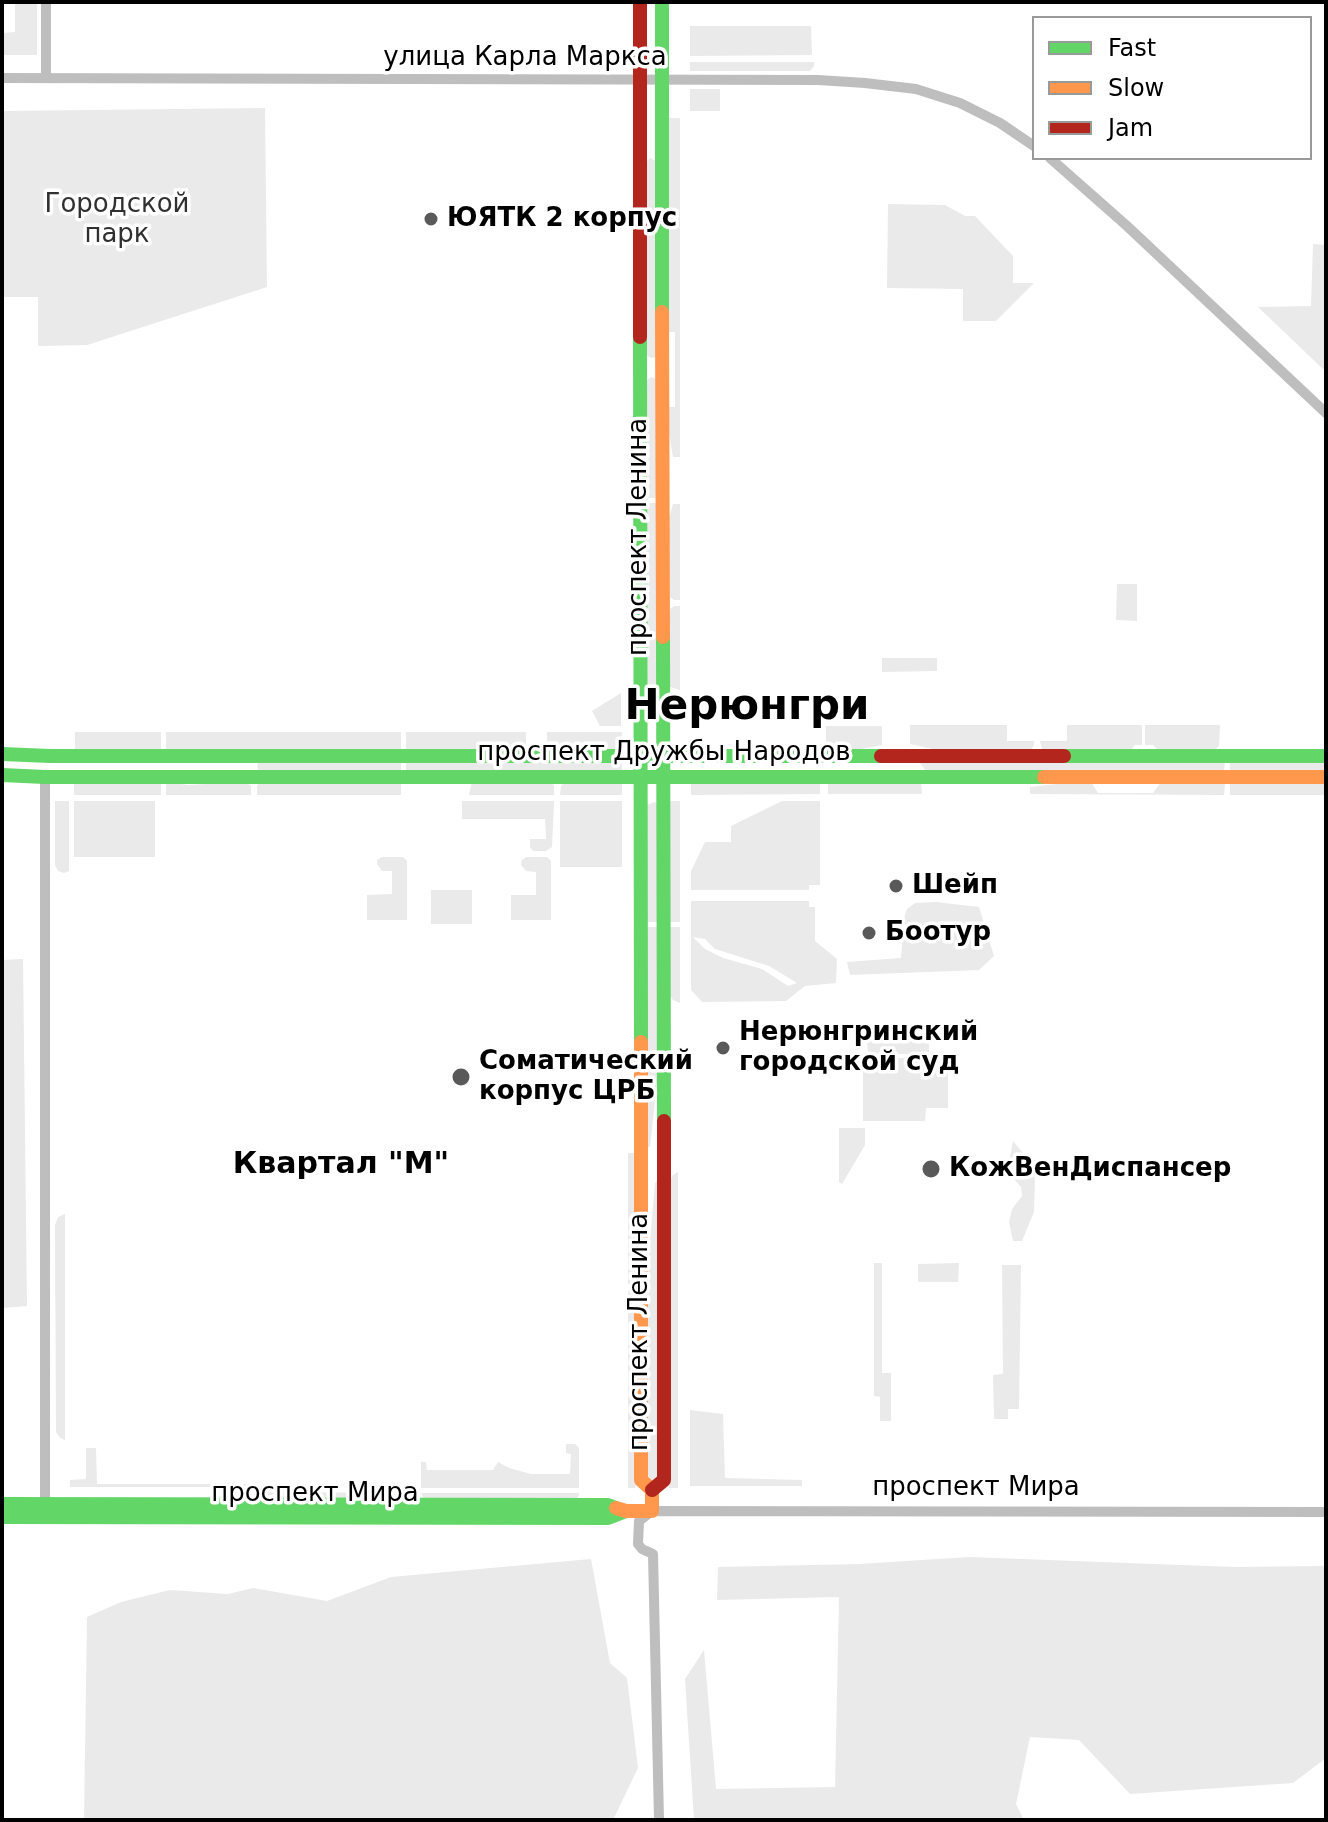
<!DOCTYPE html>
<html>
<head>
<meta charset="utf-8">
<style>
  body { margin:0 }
  #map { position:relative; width:1328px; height:1822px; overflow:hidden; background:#fff; font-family:"DejaVu Sans",sans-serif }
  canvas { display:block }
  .frame { position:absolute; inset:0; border:4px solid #000; pointer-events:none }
  .legend { position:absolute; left:1032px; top:16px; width:280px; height:144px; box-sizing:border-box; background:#fff; border:2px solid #999; margin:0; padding:10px 14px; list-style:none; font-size:24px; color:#000 }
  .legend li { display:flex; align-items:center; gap:16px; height:40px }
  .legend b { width:40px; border:2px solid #999 }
</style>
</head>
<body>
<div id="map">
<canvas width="1328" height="1822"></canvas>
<div class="frame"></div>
<ul class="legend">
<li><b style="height:10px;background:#63d668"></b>Fast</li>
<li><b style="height:10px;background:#ff974d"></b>Slow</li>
<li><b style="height:10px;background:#b3261e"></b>Jam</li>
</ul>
</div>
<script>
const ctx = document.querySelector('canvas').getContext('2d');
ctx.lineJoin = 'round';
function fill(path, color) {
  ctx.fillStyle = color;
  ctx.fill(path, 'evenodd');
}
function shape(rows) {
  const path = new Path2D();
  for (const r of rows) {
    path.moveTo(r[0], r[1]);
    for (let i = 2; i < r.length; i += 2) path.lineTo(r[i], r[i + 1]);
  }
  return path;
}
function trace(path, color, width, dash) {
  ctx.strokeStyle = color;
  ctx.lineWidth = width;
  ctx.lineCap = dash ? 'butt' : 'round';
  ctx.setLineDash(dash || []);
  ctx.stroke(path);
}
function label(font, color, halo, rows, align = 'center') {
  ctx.font = font + ' "DejaVu Sans",sans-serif';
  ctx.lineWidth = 7;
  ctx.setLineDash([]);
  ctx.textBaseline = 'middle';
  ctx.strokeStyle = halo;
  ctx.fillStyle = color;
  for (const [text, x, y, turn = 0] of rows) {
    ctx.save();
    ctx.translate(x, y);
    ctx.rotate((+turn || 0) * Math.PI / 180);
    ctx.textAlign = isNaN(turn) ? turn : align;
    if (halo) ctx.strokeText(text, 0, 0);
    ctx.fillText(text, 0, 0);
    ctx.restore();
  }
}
const green = shape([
  [15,2,37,2,37,55,2,55,2,33,15,32],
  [690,26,811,26,812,55,690,56],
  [690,62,814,62,814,66,810,71,690,71],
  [690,89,720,89,720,111,690,111],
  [265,108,267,287,87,345,38,346,38,297,2,297,2,111],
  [667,118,680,118,680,457,673,457,668,428,668,407,675,407,675,332,667,332],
  [650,158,656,161,657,356,653,358,649,357,646,354,646,162],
  [888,204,945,205,965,216,975,216,1013,256,1013,283,1034,283,996,321,963,321,963,289,887,288],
  [1313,244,1326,245,1326,372,1258,307,1311,306],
  [651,377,657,379,659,498,646,498,646,381],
  [646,503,659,503,657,714,653,716,646,712],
  [673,504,680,504,680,600,674,600,670,597,668,522],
  [1117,584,1137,584,1137,621,1116,620],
  [674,606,680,606,680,690,670,687,670,609],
  [882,658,937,658,937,671,882,672],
  [621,693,621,726,600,726,592,711],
  [910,725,1007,725,1007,741,1034,741,1034,745,1031,750,942,751,910,744],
  [1067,725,1142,725,1142,745,1135,745,1130,751,1046,751,1042,749,1040,741,1067,741],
  [1145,725,1220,725,1219,746,1214,751,1159,751,1153,745,1145,745],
  [826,726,882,726,882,745,846,752,826,752],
  [75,732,161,732,161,750,75,750],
  [166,732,401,732,401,750,166,750],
  [406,732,526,732,526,744,523,749,406,750],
  [547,732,622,732,622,748,619,749,534,749,531,744,547,744],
  [401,761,401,773,259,772,257,766,258,763],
  [406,761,622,763,622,770,406,773],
  [918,761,1225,761,1224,772,927,772],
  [1230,761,1326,761,1326,772,1230,772],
  [74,782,161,782,161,795,74,795],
  [166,782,188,785,246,782,251,786,251,795,166,795],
  [401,782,401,795,257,795,257,786,259,783],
  [472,782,552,783,554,786,554,795,469,795],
  [565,782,622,782,622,795,560,795,561,786],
  [1074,782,1091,782,1098,793,1153,793,1161,782,1225,783,1224,795,1030,794,1030,787],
  [1326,782,1326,795,1230,795,1230,783],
  [820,783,820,794,691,795,691,784],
  [828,783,921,783,922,794,828,794],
  [55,801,69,801,69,871,64,873,58,871,55,865],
  [74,801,155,801,155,857,74,857],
  [462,801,554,801,552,847,546,851,533,851,530,847,530,839,546,839,545,819,462,819],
  [560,801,622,801,622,867,560,867],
  [668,801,680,801,680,922,668,922],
  [782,801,820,801,820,885,809,885,809,890,691,890,691,871,705,842,731,842,731,826],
  [654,802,657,803,659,922,646,922,647,805],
  [382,857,403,857,407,861,407,920,367,920,367,895,392,894,392,871,382,871,377,864,377,860],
  [526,857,547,857,551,861,551,920,511,920,511,895,536,895,536,872,526,871,521,865,522,860],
  [431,890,472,890,472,924,431,924],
  [691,901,809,901,809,907,815,907,815,941,837,959,836,983,805,986,786,1001,702,1002,691,990],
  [693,937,705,939,715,949,769,966,797,983,788,986,762,969,723,958,705,949],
  [936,902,979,907,994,956,979,970,850,975,847,962,901,958,904,919,907,909,915,903],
  [646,927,659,927,659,1064,650,1147,646,1147],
  [669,927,680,927,680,1003,673,1000,670,996],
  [23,959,27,1306,2,1308,2,960],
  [929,1036,929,1054,868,1054,867,1038],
  [948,1058,948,1108,926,1108,925,1121,863,1121,863,1058],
  [839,1128,865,1128,865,1145,842,1184,839,1182],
  [1013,1141,1032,1164,1035,1180,1034,1212,1022,1241,1013,1241,1009,1222,1012,1209,1022,1196,1021,1187,1014,1179,1009,1163],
  [628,1153,637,1153,634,1283,630,1284,628,1284],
  [678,1172,678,1488,669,1488,669,1183,673,1175],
  [657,1181,659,1475,657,1480,651,1481,646,1475,646,1287,655,1183],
  [65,1214,65,1440,60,1438,56,1432,55,1225,58,1217],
  [874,1263,882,1263,882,1373,891,1373,891,1421,880,1421,880,1397,874,1396],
  [959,1263,958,1282,918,1282,918,1264],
  [1002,1265,1021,1265,1019,1409,1008,1409,1008,1419,994,1419,993,1375,1003,1374],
  [628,1290,634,1292,636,1295,637,1481,635,1488,628,1488],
  [690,1410,723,1414,725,1478,802,1480,802,1486,690,1486],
  [566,1444,575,1444,579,1448,579,1488,421,1488,421,1462,426,1462,427,1470,493,1470,498,1462,509,1468,531,1474,570,1474,571,1454,566,1453],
  [86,1448,96,1448,97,1484,255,1484,256,1487,70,1487,70,1480,86,1479],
  [261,1492,415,1493,414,1498,265,1499,262,1497],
  [421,1493,579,1493,579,1495,577,1498,424,1499],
  [969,1557,1234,1567,1326,1566,1326,1758,1293,1783,1130,1794,1079,1740,1030,1737,1016,1804,1024,1820,694,1820,685,1679,704,1650,716,1789,835,1787,839,1597,717,1600,718,1567,859,1564],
  [591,1559,610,1663,627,1678,638,1768,613,1820,91,1820,84,1818,87,1617,121,1602,170,1590,228,1594,253,1588,327,1601,391,1577]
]);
const street = shape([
  [46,77,46,2],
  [2,78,818,80,865,83,916,89,960,103,1000,123,1034,146],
  [1050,158,1127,226,1326,413],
  [45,777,45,1507],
  [659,1820,653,1554,642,1549,638,1544,639,1521,652,1511,1326,1512]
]);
const fast = shape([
  [662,2,662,312],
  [640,337,641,1042],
  [663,637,664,1121],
  [2,754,50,756,881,756],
  [1064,756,1326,756],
  [2,775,45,777,1044,777],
  [2,1504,608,1505,616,1508],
  [2,1517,608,1518,626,1511]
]);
const slow = shape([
  [662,312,663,637],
  [1044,777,1326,777],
  [616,1508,626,1511,652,1511,652,1490,641,1480,641,1042]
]);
const jam = shape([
  [640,2,640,337],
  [881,756,1064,756],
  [652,1490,664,1480,664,1121]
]);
const markers = [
  [431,219,8,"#595959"],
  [896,886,8,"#595959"],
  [869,933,8,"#595959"],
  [723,1048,8,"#595959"],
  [461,1077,10,"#595959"],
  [931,1169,10,"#595959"]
];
const streetNames = [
  ["улица Карла Маркса",525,58],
  ["проспект Ленина",639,537,-90],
  ["проспект Дружбы Народов",664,753],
  ["проспект Ленина",640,1332,-90],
  ["проспект Мира",976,1488],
  ["проспект Мира",315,1494]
];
const parkNames = [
  ["Городской",117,205],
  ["парк",117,235]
];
const poiNames = [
  ["ЮЯТК 2 корпус",447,219],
  ["Шейп",912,886],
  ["Боотур",885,933],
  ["Нерюнгринский",739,1033],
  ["городской суд",739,1063],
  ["Соматический",479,1062],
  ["корпус ЦРБ",479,1092],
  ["КожВенДиспансер",949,1169]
];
const quarterNames = [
  ["Квартал \"М\"",341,1165]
];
const townNames = [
  ["Нерюнгри",747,708]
];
fill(green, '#eaeaea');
trace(street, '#bebebe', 10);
trace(fast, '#63d668', 14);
trace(slow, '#ff974d', 14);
trace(jam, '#b3261e', 14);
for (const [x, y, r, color] of markers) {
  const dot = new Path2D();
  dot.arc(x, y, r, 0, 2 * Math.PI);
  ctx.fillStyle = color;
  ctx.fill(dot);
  trace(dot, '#fff', 3);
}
label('26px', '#000', '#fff', streetNames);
label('26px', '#303030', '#fff', parkNames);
label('bold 26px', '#000', '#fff', poiNames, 'left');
label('bold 30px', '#000', '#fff', quarterNames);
label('bold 42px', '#000', '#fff', townNames);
</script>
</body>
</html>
